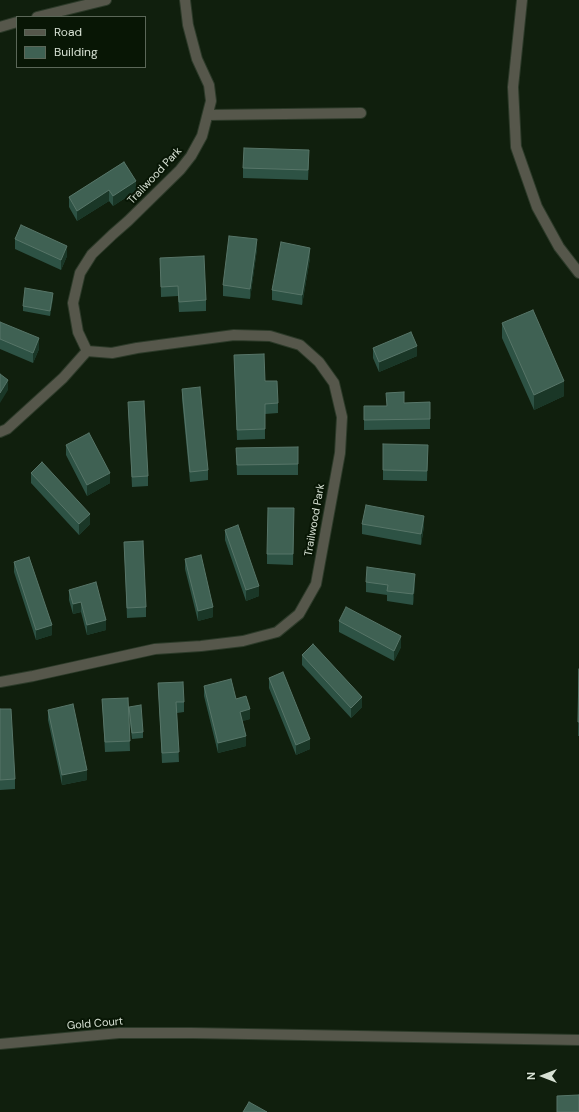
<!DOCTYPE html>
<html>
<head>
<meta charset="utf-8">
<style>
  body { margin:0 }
  #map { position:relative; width:579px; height:1112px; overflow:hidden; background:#101f0d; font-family:"DM Sans",sans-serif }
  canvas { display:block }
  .legend { position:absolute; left:16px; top:16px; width:130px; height:52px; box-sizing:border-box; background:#081605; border:1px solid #5b6758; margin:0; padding:5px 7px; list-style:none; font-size:12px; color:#d7e1d4 }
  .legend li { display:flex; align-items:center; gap:8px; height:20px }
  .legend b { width:20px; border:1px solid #5b6758 }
  .north { position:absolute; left:523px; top:1056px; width:40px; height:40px; -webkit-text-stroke:3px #081605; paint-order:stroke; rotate:270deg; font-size:11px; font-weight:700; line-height:16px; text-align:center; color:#d7e1d4 }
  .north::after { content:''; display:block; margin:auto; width:14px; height:18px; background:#d7e1d4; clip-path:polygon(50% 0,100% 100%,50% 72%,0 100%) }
</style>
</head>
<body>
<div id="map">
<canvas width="579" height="1112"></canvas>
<ul class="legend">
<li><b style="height:5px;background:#56574b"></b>Road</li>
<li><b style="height:11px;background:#3f6153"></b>Building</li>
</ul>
<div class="north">N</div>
</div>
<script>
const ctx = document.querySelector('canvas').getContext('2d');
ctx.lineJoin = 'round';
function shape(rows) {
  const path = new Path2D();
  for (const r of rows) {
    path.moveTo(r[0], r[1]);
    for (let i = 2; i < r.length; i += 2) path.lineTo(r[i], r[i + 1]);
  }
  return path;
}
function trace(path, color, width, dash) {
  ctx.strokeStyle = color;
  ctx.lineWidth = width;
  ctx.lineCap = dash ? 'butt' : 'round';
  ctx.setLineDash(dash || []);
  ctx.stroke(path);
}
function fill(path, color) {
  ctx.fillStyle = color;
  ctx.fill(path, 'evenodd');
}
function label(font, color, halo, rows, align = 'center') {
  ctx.font = font + ' "DM Sans",sans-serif';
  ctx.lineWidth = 4;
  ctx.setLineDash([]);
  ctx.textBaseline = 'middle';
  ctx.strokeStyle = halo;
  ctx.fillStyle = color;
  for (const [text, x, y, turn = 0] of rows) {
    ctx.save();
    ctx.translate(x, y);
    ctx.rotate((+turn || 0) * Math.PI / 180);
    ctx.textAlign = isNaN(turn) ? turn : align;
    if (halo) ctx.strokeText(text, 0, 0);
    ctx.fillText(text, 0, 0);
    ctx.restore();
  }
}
const minor = shape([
  [522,0,513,87,516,147,537,207,559,247,579,273],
  [37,17,106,0],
  [0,27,17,22],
  [208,115,361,113],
  [87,351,78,332,73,303,80,273,92,254,112,235,128,221,180,170,191,156,202,136,211,101,209,85,197,59,188,25,185,0],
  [0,432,7,429,63,378,87,351],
  [0,682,33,676,155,649,201,646,243,641,277,632,299,614,316,584,340,453,342,417,334,383,319,362,300,345,270,336,234,335,137,348,112,353,87,351],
  [0,1044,119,1033,192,1033,579,1040]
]);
const wall = shape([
  [309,160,308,180,243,178,243,168],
  [124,162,136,191,113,206,109,201,77,221,69,207,69,197],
  [15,239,67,256,61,270,15,249],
  [257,249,250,299,223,296,223,285],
  [160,258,206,300,206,311,179,312,178,296,161,297],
  [310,258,302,305,272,300,272,290],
  [53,298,50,316,23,311,23,306],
  [0,322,39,349,33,363,0,349],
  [502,323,564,396,534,410,502,338],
  [373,348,417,356,379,372,373,358],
  [234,355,265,381,278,403,278,413,265,414,265,439,237,440],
  [182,389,208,470,208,480,190,482,182,399],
  [128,402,148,476,148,486,132,487],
  [430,402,430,429,364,430,364,406,386,406,404,403],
  [66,445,110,483,87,496,66,455],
  [428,445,427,481,383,480,383,470],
  [298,447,298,475,237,475,236,448],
  [31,473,90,524,79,535,31,483],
  [294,508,293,565,267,564,267,554],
  [362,524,424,526,421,545,362,534],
  [225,530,259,596,246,601,225,540],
  [124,542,146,607,146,617,127,618],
  [185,559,213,617,198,621,185,569],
  [14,562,52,635,36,640,14,572],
  [366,582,415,584,413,605,387,601,387,595,366,592],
  [69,590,106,630,87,635,81,612,73,614,69,600],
  [339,621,401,647,394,661,339,632],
  [302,655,362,707,351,718,302,665],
  [579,669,579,736,578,736],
  [269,678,310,749,296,755,269,688],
  [158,683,184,702,184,712,177,713,179,762,162,763],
  [204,686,236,699,250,719,242,721,246,746,218,753,204,696],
  [102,699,129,707,143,732,143,738,132,739,129,716,130,751,105,752],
  [0,709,15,779,15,789,0,790],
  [48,710,87,780,62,785,48,720]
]);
const shadedWall = shape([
  [136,181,136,191,113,206,113,196],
  [109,190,109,201,77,221,77,211],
  [257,239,257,249,250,299,250,289],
  [67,246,67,256,61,270,61,260],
  [310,248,310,258,302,305,302,295],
  [53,293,53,298,50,316,50,311],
  [39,338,39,349,33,363,33,353],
  [417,346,417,356,379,372,379,362],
  [8,380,8,390,0,403,0,393],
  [564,381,564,396,534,410,534,395],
  [110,473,110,483,87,496,87,485],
  [90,514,90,524,79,535,79,524],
  [424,516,424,526,421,545,421,534],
  [415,574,415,584,413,605,413,594],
  [259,586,259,596,246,601,246,590],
  [81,602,81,612,73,614,73,604],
  [213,607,213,617,198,621,198,611],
  [106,620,106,630,87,635,87,625],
  [52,625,52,635,36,640,36,630],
  [401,636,401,647,394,661,394,651],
  [362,697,362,707,351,718,351,708],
  [250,709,250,719,240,722,240,712],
  [246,736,246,746,218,753,218,743],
  [310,739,310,749,296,755,296,745],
  [87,770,87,780,62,785,62,775]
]);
const building = shape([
  [244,148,309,150,308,170,243,168,244,148],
  [124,162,136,181,113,196,109,190,77,211,69,197,124,162],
  [21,225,67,246,61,260,15,239,21,225],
  [229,236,257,239,250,289,223,285,229,236],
  [281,242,310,248,302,295,272,290,281,242],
  [204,256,206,300,179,302,178,286,161,287,160,258,204,256],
  [25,288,53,293,50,311,23,306,25,288],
  [533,310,564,381,534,395,502,323,533,310],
  [0,322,39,338,33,353,0,339,0,322],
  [411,332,417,346,379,362,373,348,411,332],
  [264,354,265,381,277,381,278,403,265,404,265,429,237,430,234,355,264,354],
  [0,374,8,380,0,393,0,374],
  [200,387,208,470,190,472,182,389,200,387],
  [404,392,404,403,430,402,430,419,364,420,364,406,387,406,386,393,404,392],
  [144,401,148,476,132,477,128,402,144,401],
  [89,433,110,473,87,485,66,445,89,433],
  [383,444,428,445,427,471,383,470,383,444],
  [298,447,298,464,237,465,236,448,298,447],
  [42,462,90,514,79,524,31,473,42,462],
  [366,505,424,516,421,534,362,524,366,505],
  [268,508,294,508,293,554,267,554,268,508],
  [238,525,259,586,246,590,225,530,238,525],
  [143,541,146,607,127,608,124,542,143,541],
  [201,555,213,607,198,611,185,559,201,555],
  [29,557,52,625,36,630,14,562,29,557],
  [367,567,415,574,413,594,387,591,388,585,366,582,367,567],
  [96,582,106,620,87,625,81,602,73,604,69,590,96,582],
  [346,607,401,636,394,651,339,621,346,607],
  [313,644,362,697,351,708,302,655,313,644],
  [579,669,579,722,578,722,579,669],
  [283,672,310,739,296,745,269,678,283,672],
  [231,679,236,699,246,696,250,709,240,712,246,736,218,743,204,686,231,679],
  [183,682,184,702,176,702,179,752,162,753,158,683,183,682],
  [128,698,130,741,105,742,102,699,128,698],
  [73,704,87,770,62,775,48,710,73,704],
  [141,705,143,732,132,733,129,707,141,705],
  [0,709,11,709,15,779,0,780,0,709],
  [579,1095,579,1112,557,1112,557,1096,579,1095],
  [249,1102,267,1112,243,1112,249,1102]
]);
const streetNames = [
  ["Trailwood Park",155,176,-47],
  ["Trailwood Park",315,520,-80],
  ["Gold Court",95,1024,-5]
];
trace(minor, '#2c3a29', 12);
trace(minor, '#56574b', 10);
fill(wall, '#2d5244');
fill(shadedWall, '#1a3727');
fill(building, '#3f6153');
trace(building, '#577568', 1);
label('11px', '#d7e1d4', '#081605', streetNames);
</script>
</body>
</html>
